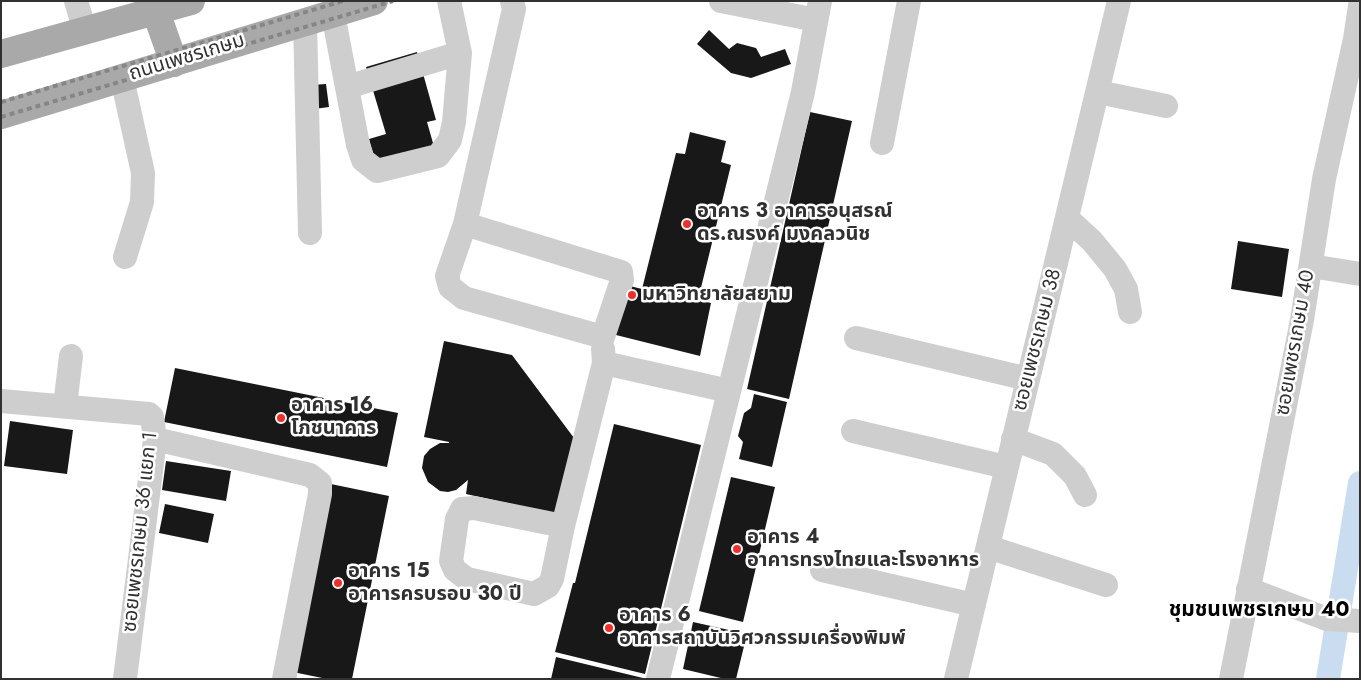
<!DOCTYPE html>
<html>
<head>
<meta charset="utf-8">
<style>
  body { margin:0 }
  #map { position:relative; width:1361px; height:680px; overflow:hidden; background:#fff; font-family:Jost,sans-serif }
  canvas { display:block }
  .frame { position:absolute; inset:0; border:2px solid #313131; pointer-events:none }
</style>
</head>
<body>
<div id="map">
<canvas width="1361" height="680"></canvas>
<div class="frame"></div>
</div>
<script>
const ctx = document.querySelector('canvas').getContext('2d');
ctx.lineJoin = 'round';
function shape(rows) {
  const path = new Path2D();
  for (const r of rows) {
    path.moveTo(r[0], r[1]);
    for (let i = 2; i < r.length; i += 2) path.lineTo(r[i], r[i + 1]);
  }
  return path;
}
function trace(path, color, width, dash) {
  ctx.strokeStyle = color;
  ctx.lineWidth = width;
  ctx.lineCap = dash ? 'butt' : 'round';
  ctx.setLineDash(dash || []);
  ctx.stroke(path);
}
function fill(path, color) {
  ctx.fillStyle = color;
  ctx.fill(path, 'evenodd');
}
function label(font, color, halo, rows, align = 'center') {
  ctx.font = font + ' Jost,"Noto Sans Thai",sans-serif';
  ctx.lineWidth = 5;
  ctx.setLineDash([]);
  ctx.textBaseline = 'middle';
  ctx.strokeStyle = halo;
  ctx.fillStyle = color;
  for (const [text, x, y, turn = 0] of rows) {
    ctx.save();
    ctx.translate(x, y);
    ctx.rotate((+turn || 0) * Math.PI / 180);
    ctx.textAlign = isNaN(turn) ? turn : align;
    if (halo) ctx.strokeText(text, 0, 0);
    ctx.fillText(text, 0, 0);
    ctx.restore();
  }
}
const canal = shape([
  [1328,679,1360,483]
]);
const building = shape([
  [709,30,729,49,737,43,756,48,761,57,785,49,791,64,751,78,731,73,697,44],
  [417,52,436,120,427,122,435,150,377,167,369,139,386,134,366,67],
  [326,84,329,107,314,109,311,85],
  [810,112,852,121,789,399,747,389],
  [690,132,726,141,721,162,731,165,698,300,711,303,700,356,612,334,622,284,642,289,676,153,685,154],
  [1238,241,1289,249,1282,297,1231,289],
  [444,341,512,355,574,438,557,514,466,494,468,480,456,490,448,492,440,491,428,482,422,468,424,456,430,449,440,443,449,443,449,442,424,437],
  [175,368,398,413,387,467,164,422],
  [754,394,787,402,772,467,739,459,743,442,738,436,744,413,751,408],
  [10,421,73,430,67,474,4,466],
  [614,424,701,445,645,674,555,652,573,583,575,583],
  [166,461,231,471,226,501,162,490],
  [731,477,775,487,743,622,699,611],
  [326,483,389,496,352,679,327,679,288,671],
  [165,504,214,514,208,543,159,533],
  [693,622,747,634,736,679,725,679,683,669],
  [556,657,643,678,643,679,551,679]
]);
const minor = shape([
  [76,1,85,31],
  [721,1,816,20],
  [333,14,358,145,363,160,377,171,438,156,450,140,454,122,460,53,449,1],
  [305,22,310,233],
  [122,78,143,173,142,202,125,257],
  [347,87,460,53],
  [1098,92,1166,106],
  [882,143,909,1],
  [1067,218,1092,241,1115,269,1126,289,1130,312],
  [465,224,621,272,622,280,603,337,464,298,450,287,447,276,465,224,514,9,512,1],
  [1311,266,1360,274],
  [856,338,1028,379],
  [603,349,604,363,729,391],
  [1,401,149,414,152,417,155,439,125,679],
  [65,406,71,356],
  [853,431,1006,467],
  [155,439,310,475,320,483,320,494,284,679],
  [1013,439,1053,454,1075,476,1085,495],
  [563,526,474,508,462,509,457,519,451,561,455,570,467,579,534,594,548,586,552,579,563,526,604,363],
  [988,547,1106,585],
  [822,570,974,605],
  [1248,589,1327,619,1360,621],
  [658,679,803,92,820,1],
  [956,679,1119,1],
  [1231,679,1302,320,1324,179,1355,39,1360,6]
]);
const major = shape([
  [156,12,174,63],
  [1,54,191,1],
  [1,115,374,1]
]);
const rail = shape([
  [1,102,343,1],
  [1,117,393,1]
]);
const markers = [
  [687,224,5,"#f52c27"],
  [632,295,5,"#f52c27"],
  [281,418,5,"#f52c27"],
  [737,549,5,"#f52c27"],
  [338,583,5,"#f52c27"],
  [609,628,5,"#f52c27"]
];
const streetNames = [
  ["ถนนเพชรเกษม",187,58,-17],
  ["ซอยเพชรเกษม 38",1038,340,-76],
  ["ซอยเพชรเกษม 40",1296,343,-80],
  ["ซอยเพชรเกษม 36 แยก 1",141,532,-84]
];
const poiNames = [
  ["อาคาร 3 อาคารอนุสรณ์",697,212],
  ["ดร.ณรงค์ มงคลวนิช",697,235],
  ["มหาวิทยาลัยสยาม",642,295],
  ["อาคาร 16",291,406],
  ["โภชนาคาร",291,429],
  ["อาคาร 4",747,538],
  ["อาคารทรงไทยและโรงอาหาร",747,561],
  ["อาคาร 15",348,572],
  ["อาคารครบรอบ 30 ปี",348,595],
  ["อาคาร 6",619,616],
  ["อาคารสถาบันวิศวกรรมเครื่องพิมพ์",619,639]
];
const neighbourhoodNames = [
  ["ชุมชนเพชรเกษม 40",1259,611]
];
trace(canal, '#caddf0', 24);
fill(building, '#181818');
trace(minor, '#cecece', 24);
trace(major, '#a9a9a9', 28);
trace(rail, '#868686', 4, [5, 4]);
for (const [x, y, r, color] of markers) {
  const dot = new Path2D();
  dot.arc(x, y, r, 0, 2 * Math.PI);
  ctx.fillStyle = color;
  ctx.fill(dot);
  trace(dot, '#fff', 2);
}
label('20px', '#313131', '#fff', streetNames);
label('bold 20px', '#313131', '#fff', poiNames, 'left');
label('bold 21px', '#000', '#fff', neighbourhoodNames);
</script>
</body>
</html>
